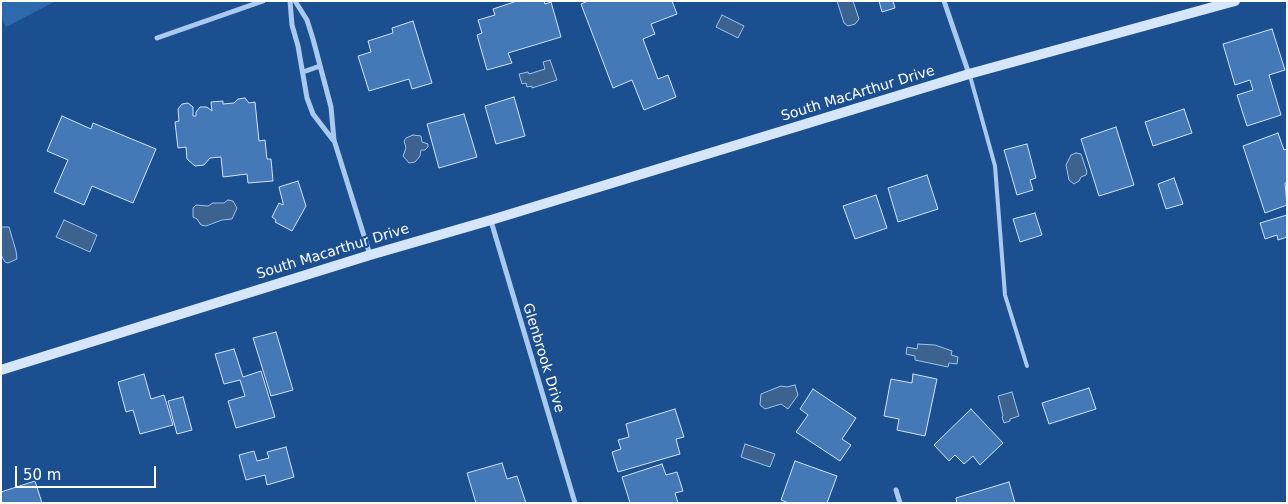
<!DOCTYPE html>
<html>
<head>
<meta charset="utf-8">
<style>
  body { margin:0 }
  #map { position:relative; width:1288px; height:504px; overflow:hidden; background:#1b4f8f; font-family:"DejaVu Sans",sans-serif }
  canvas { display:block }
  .frame { position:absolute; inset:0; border:2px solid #fff; pointer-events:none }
  .scale { position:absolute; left:15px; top:466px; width:141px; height:22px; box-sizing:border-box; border:2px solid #fff; border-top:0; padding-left:6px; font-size:15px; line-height:18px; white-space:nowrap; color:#fff; -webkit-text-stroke:4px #1b4f8f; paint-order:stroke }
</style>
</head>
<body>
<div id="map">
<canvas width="1288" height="504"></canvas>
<div class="frame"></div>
<div class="scale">50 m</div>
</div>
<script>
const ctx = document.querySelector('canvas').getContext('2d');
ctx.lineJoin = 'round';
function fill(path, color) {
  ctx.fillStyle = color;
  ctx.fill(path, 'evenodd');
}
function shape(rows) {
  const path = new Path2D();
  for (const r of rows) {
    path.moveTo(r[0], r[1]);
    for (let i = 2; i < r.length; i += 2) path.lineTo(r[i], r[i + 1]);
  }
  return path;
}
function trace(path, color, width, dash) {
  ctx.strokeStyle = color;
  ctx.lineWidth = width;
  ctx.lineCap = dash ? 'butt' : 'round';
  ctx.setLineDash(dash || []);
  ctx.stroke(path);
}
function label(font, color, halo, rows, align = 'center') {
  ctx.font = font + ' "DejaVu Sans",sans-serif';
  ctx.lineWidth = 4.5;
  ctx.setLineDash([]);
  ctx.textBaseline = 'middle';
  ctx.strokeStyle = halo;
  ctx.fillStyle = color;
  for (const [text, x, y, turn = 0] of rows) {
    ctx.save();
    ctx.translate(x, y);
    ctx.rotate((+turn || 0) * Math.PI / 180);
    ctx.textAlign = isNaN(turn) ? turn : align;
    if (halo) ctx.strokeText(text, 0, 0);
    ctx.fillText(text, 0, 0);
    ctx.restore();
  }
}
const green = shape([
  [1,1,56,1,6,27,1,17]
]);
const water = shape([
  [837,1,853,1,859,19,855,24,848,26,844,23,837,1],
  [722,15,744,26,738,38,716,27,722,15],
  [550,60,557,80,532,88,532,86,527,87,526,83,522,84,519,74,528,72,529,74,545,69,543,62,550,60],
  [413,135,421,136,422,142,428,144,428,147,425,150,421,150,420,156,415,162,409,163,403,156,406,148,404,141,406,138,413,135],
  [1076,153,1081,154,1087,172,1086,175,1081,177,1079,181,1074,184,1069,180,1066,165,1071,155,1076,153],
  [228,200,233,201,237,208,232,219,222,220,206,226,201,225,197,219,193,217,193,208,196,205,208,206,213,203,224,203,228,200],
  [64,220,97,235,90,252,56,237,64,220],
  [1,227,9,227,16,251,17,259,8,263,5,262,1,255,1,227],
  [918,344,935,345,952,351,951,355,958,357,957,364,949,363,948,367,915,360,915,356,906,354,907,347,917,349,918,344],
  [795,385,798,395,788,409,781,404,765,409,760,405,761,394,781,386,787,387,795,385],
  [1012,392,1019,416,1010,419,1010,421,1004,423,1002,417,1003,416,998,396,1012,392],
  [745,444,775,454,770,467,741,457,745,444]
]);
const building = shape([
  [517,1,544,1,545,4,551,2,561,37,508,53,512,63,487,70,477,35,482,33,478,20,495,15,493,9,517,1],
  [588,1,672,1,677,14,651,24,655,34,643,39,658,79,668,75,676,97,644,110,632,80,613,88,581,4,588,1],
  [879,1,893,1,895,8,882,12,879,1],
  [413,21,432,83,412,89,409,79,369,91,358,56,371,52,368,41,393,33,392,28,413,21],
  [1272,29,1285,70,1269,75,1281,115,1247,126,1237,95,1253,90,1250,80,1235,85,1223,44,1272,29],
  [514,97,525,136,496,144,485,106,514,97],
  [245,98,249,103,255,102,259,141,265,140,267,159,271,159,273,181,248,183,247,174,223,177,221,157,210,158,204,165,195,166,187,159,186,147,178,148,175,122,179,121,178,109,182,104,188,103,193,107,193,116,196,116,196,112,200,107,207,107,212,111,211,102,223,101,223,104,234,103,238,99,245,98],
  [1184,109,1192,133,1153,146,1145,122,1184,109],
  [464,114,477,157,439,168,427,124,464,114],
  [62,116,91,129,93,123,156,149,133,203,92,186,84,205,54,192,68,160,47,151,62,116],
  [1116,127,1134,185,1099,196,1081,139,1116,127],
  [1278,133,1284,150,1287,149,1287,182,1285,183,1287,205,1265,213,1243,146,1278,133],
  [1027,144,1036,178,1030,180,1033,190,1017,195,1004,150,1027,144],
  [927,175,938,209,898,222,888,188,927,175],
  [1174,178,1183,204,1166,209,1158,184,1174,178],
  [298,181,306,206,292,231,275,222,276,220,272,217,279,203,283,205,283,203,279,187,298,181],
  [876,195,887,228,855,239,843,206,876,195],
  [1035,213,1042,235,1020,242,1013,219,1035,213],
  [1287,215,1287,237,1278,240,1277,235,1265,239,1260,223,1287,215],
  [276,332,293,390,271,396,253,338,276,332],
  [234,349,243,377,261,371,275,417,236,428,228,401,245,396,240,380,224,384,215,354,234,349],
  [144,374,151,399,164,395,173,425,140,434,133,410,126,412,118,382,144,374],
  [913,374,937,379,925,436,897,430,899,419,884,416,891,379,912,383,913,374],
  [1089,388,1096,409,1049,424,1042,403,1089,388],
  [813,389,856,418,842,439,851,445,840,461,796,432,808,415,800,409,813,389],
  [183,397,192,430,177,434,168,401,183,397],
  [675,409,684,437,676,439,680,454,618,472,612,452,621,449,618,440,629,437,626,424,675,409],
  [971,409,1003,443,980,465,973,456,964,464,955,455,949,461,934,445,971,409],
  [286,447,294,477,267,485,265,475,246,480,239,455,254,451,257,461,269,458,267,452,286,447],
  [795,461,837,476,827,503,789,503,781,500,795,461],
  [502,463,507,479,517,476,526,503,476,503,467,473,502,463],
  [662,464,666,475,677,472,683,491,675,493,678,503,630,503,622,477,662,464],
  [35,481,42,503,1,503,1,492,35,481],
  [1009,482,1015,503,957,503,956,498,1009,482]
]);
const lane = shape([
  [970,76,995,166,1005,295,1027,366]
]);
const street = shape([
  [290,1,292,25,298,46,307,98,313,114,333,140],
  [295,1,307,20,313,39,331,107,334,140,370,255],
  [944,1,969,74],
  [157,38,263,1],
  [303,72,320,66],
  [491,221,575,503],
  [896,490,900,503]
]);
const secondary = shape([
  [1,370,370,255,491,220,969,74,1235,1]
]);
const streetNames = [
  ["South MacArthur Drive",858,94,-17],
  ["South Macarthur Drive",333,252,-17],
  ["Glenbrook Drive",543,358,73]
];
fill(green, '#2e69ad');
fill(water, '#3c6290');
trace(water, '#9cc4f0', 1);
fill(building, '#4478b7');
trace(building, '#cfe3fa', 1);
trace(lane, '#a9c9ee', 4);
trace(street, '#a9c9ee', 5);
trace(secondary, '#d6e6fa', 10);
label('14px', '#fff', '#1b4f8f', streetNames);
</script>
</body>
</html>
